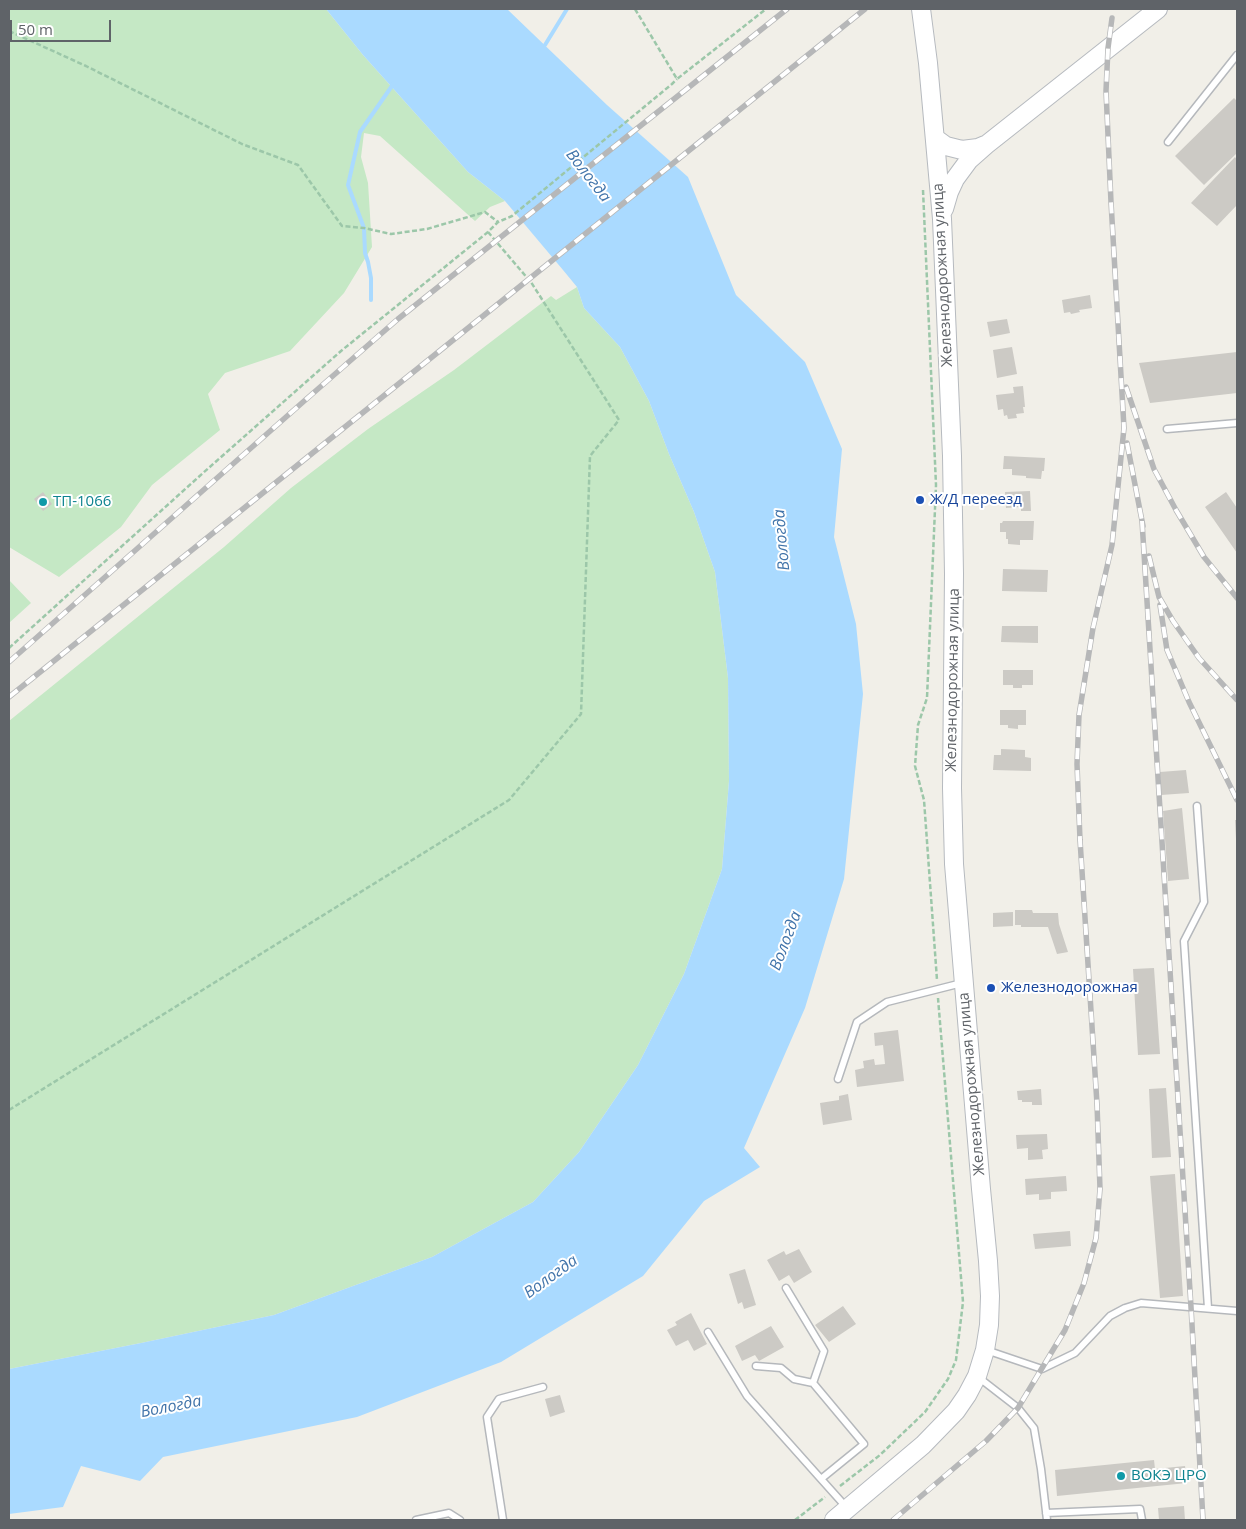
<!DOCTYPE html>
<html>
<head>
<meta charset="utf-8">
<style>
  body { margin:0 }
  #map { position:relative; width:1246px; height:1529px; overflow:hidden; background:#f1efe8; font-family:"Open Sans",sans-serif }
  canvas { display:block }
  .frame { position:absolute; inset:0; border:10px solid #5f6368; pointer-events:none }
  .scale { position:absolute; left:10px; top:20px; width:101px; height:22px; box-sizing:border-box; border:2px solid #5f6368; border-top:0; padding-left:6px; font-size:15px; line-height:18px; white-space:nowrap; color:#5f6368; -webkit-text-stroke:4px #fff; paint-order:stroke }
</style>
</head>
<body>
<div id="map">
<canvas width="1246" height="1529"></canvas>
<div class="frame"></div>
<div class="scale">50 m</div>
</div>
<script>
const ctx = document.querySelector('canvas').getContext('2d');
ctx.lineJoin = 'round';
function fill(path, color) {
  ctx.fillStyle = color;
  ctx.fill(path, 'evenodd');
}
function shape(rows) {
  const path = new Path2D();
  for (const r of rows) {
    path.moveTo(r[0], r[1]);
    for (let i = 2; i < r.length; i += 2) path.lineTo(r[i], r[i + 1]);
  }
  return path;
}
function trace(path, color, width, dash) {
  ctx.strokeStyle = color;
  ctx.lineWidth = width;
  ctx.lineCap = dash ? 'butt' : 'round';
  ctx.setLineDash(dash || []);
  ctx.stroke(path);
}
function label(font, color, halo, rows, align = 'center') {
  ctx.font = font + ' "Open Sans",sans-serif';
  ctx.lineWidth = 4;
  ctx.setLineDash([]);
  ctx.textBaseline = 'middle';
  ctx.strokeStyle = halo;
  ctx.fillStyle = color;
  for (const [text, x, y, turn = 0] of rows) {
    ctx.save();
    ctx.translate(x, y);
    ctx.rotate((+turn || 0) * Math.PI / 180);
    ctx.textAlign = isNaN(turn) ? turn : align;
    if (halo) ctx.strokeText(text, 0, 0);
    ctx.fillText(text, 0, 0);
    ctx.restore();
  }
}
const green = shape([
  [9,9,326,9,363,55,468,172,505,201,490,207,475,221,380,136,364,133,361,157,368,183,372,247,344,293,290,351,225,373,208,394,220,430,152,485,121,527,59,577,9,547],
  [577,287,584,308,620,347,649,401,669,454,694,512,715,572,728,678,729,781,722,869,684,974,638,1065,579,1152,533,1202,432,1257,274,1315,141,1343,9,1369,9,721,224,547,291,488,368,429,454,370,551,296,556,300],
  [9,580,31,603,9,623]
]);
const water = shape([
  [326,9,507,9,607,105,688,177,736,295,805,362,842,449,834,537,856,624,863,694,844,879,805,1008,744,1148,760,1167,704,1201,643,1276,501,1362,357,1417,163,1457,140,1481,81,1466,63,1507,9,1514,9,1369,141,1343,274,1315,432,1257,533,1202,579,1152,638,1065,684,974,722,869,729,781,728,678,715,572,694,512,669,454,649,401,620,347,584,308,577,287,563,270,505,201,468,172,363,55]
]);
const stream = shape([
  [545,45,567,9],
  [371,300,371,278,368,262,365,253,364,228,348,185,360,132,394,83]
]);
const building = shape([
  [1234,98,1237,101,1237,153,1204,185,1175,156],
  [1235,157,1237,160,1237,205,1217,226,1191,203],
  [1090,295,1092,308,1079,310,1080,312,1071,314,1070,312,1064,313,1062,300],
  [1007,319,1010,333,990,337,987,322],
  [1012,347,1017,374,997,378,993,350],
  [1237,352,1237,393,1150,403,1139,363],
  [1023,386,1025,407,1023,407,1024,413,1016,414,1017,418,1008,419,1007,415,1004,416,1003,409,998,410,996,395,1014,393,1013,387],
  [1004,456,1045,458,1044,471,1042,471,1041,479,1026,478,1026,476,1012,475,1012,469,1003,469],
  [1030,491,1031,511,1021,511,1021,507,1006,508,1005,492],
  [43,492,52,504,43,511,34,499],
  [1226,492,1237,508,1237,553,1205,507],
  [1003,521,1034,521,1033,540,1020,540,1020,545,1008,544,1008,539,1006,539,1006,532,1000,532,1000,523,1002,523],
  [1003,569,1048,570,1047,592,1002,591],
  [1002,626,1038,626,1038,643,1001,642],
  [1003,670,1033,670,1033,685,1022,685,1022,688,1013,688,1013,685,1003,685],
  [1000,710,1026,710,1026,725,1018,725,1018,729,1008,728,1008,725,1000,725],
  [1001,749,1025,750,1025,757,1031,758,1031,771,993,770,994,755,1001,755],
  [1186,770,1189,793,1161,795,1160,772],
  [1182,808,1189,879,1168,881,1163,811],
  [1235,820,1237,820,1237,839,1236,839],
  [1015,910,1032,910,1033,913,1058,913,1059,924,1068,952,1057,954,1048,927,1021,927,1021,925,1015,925],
  [1013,912,1013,926,993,927,993,913],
  [1154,968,1160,1054,1138,1055,1133,969],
  [898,1030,904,1081,857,1087,855,1070,864,1068,863,1061,874,1059,875,1065,885,1064,883,1045,875,1046,874,1033],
  [1166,1088,1171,1157,1152,1158,1149,1089],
  [1041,1089,1042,1105,1032,1105,1032,1102,1022,1102,1022,1100,1018,1100,1017,1091],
  [848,1094,852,1120,823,1125,820,1103,839,1100,839,1096],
  [1047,1134,1048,1149,1042,1150,1043,1159,1028,1160,1028,1148,1017,1149,1016,1135],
  [1175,1174,1183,1296,1160,1298,1150,1176],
  [1066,1176,1067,1191,1051,1192,1051,1199,1039,1200,1039,1194,1026,1195,1025,1179],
  [1070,1231,1071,1246,1035,1249,1033,1234],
  [799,1249,812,1272,794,1283,789,1275,779,1281,767,1260,784,1251,786,1255],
  [745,1269,756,1305,744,1309,742,1302,738,1304,729,1274],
  [843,1306,856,1324,829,1342,815,1325],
  [691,1313,707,1344,694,1351,688,1340,676,1346,667,1330,677,1325,675,1322],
  [771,1326,784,1347,759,1361,755,1355,742,1361,735,1346],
  [560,1395,565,1412,550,1417,545,1399],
  [1154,1460,1155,1469,1185,1466,1187,1483,1057,1496,1055,1470],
  [1184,1506,1185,1520,1159,1520,1158,1508]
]);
const path = shape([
  [635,9,677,79,766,9],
  [9,31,86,66,242,144,298,165,342,226,364,228,391,234,427,229,485,212,498,222],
  [923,190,936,485,927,698,918,725,915,766,924,800,937,980],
  [488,232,529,280],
  [9,648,203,473,341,351,488,232,498,222,512,216,672,84,677,79],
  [9,1110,509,800,581,714,590,456,619,420,529,279],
  [840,1486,880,1455,925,1412,948,1379,956,1360,963,1302,938,998],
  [795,1520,825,1497]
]);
const lane = shape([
  [1168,142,1237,55],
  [1167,429,1237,423],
  [1197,806,1204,902,1184,941,1208,1308],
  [838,1079,857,1022,887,1002,962,983],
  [786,1288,824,1351,813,1383,864,1444,821,1479,847,1508],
  [708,1332,747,1396,821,1479],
  [986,1350,1042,1369,1075,1353,1110,1316,1125,1308,1141,1303,1237,1311],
  [756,1366,781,1368,794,1379,813,1383],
  [978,1377,1018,1408,1034,1428,1041,1469,1047,1520],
  [1046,1513,1140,1509,1142,1520],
  [416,1520,449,1513,460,1520],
  [503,1520,487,1417,499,1399,543,1387]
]);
const secondary = shape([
  [935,138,946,146,962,150,978,148,985,145],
  [944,209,949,192,955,179,969,160,986,145,1158,9],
  [834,1520,923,1445,956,1411,967,1395,977,1376,985,1350,989,1325,990,1296,988,1261,981,1189,954,864,952,788,954,574,952,456,942,219,928,63,921,9]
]);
const rail = shape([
  [1126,387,1154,469,1176,510,1204,557,1237,598],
  [1127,443,1143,526],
  [1142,521,1191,1307,1203,1520],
  [1149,556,1159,597,1173,621,1199,658,1237,700],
  [1160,605,1167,650,1189,702,1237,800],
  [9,662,303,402,398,319,787,9],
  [9,697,865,9],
  [893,1520,986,1441,1018,1408,1065,1330,1084,1283,1096,1238,1100,1189,1097,1104,1080,840,1077,764,1079,715,1093,628,1112,545,1124,428,1111,202,1106,91,1108,48,1112,18]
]);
const markers = [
  [920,500,5,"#1a4fb4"],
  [43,502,5,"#0f9aa8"],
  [991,988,5,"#1a4fb4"],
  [1121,1476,5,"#0f9aa8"]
];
const streetNames = [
  ["Железнодорожная улица",943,275,-93],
  ["Железнодорожная улица",953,680,-89],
  ["Железнодорожная улица",972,1084,-95]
];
const transitNames = [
  ["Ж/Д переезд",930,500],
  ["Железнодорожная",1001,988]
];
const cultureNames = [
  ["ТП-1066",53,502],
  ["ВОКЭ ЦРО",1131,1476]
];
const waterNames = [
  ["Вологда",588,176,52],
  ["Вологда",782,540,-95],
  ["Вологда",786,941,-69],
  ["Вологда",551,1277,-36],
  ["Вологда",171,1407,-11]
];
fill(green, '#c5e8c5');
fill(water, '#aadaff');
trace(stream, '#aadaff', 4);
fill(building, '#cccac5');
trace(lane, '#b5b8bc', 9);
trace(secondary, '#b6babf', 20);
trace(path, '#9cc7a9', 2.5, [5, 2.5]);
trace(lane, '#fff', 6);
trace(secondary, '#fff', 18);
trace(rail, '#b6b7b8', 5.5);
trace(rail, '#fff', 4, [11]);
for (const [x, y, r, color] of markers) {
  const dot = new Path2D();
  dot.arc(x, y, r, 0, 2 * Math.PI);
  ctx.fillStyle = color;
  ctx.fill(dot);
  trace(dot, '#fff', 2);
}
label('15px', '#5f6368', '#fff', streetNames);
label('15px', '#164399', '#fff', transitNames, 'left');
label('15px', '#0d838f', '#fff', cultureNames, 'left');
label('italic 16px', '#4174aa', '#fff', waterNames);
</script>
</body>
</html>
